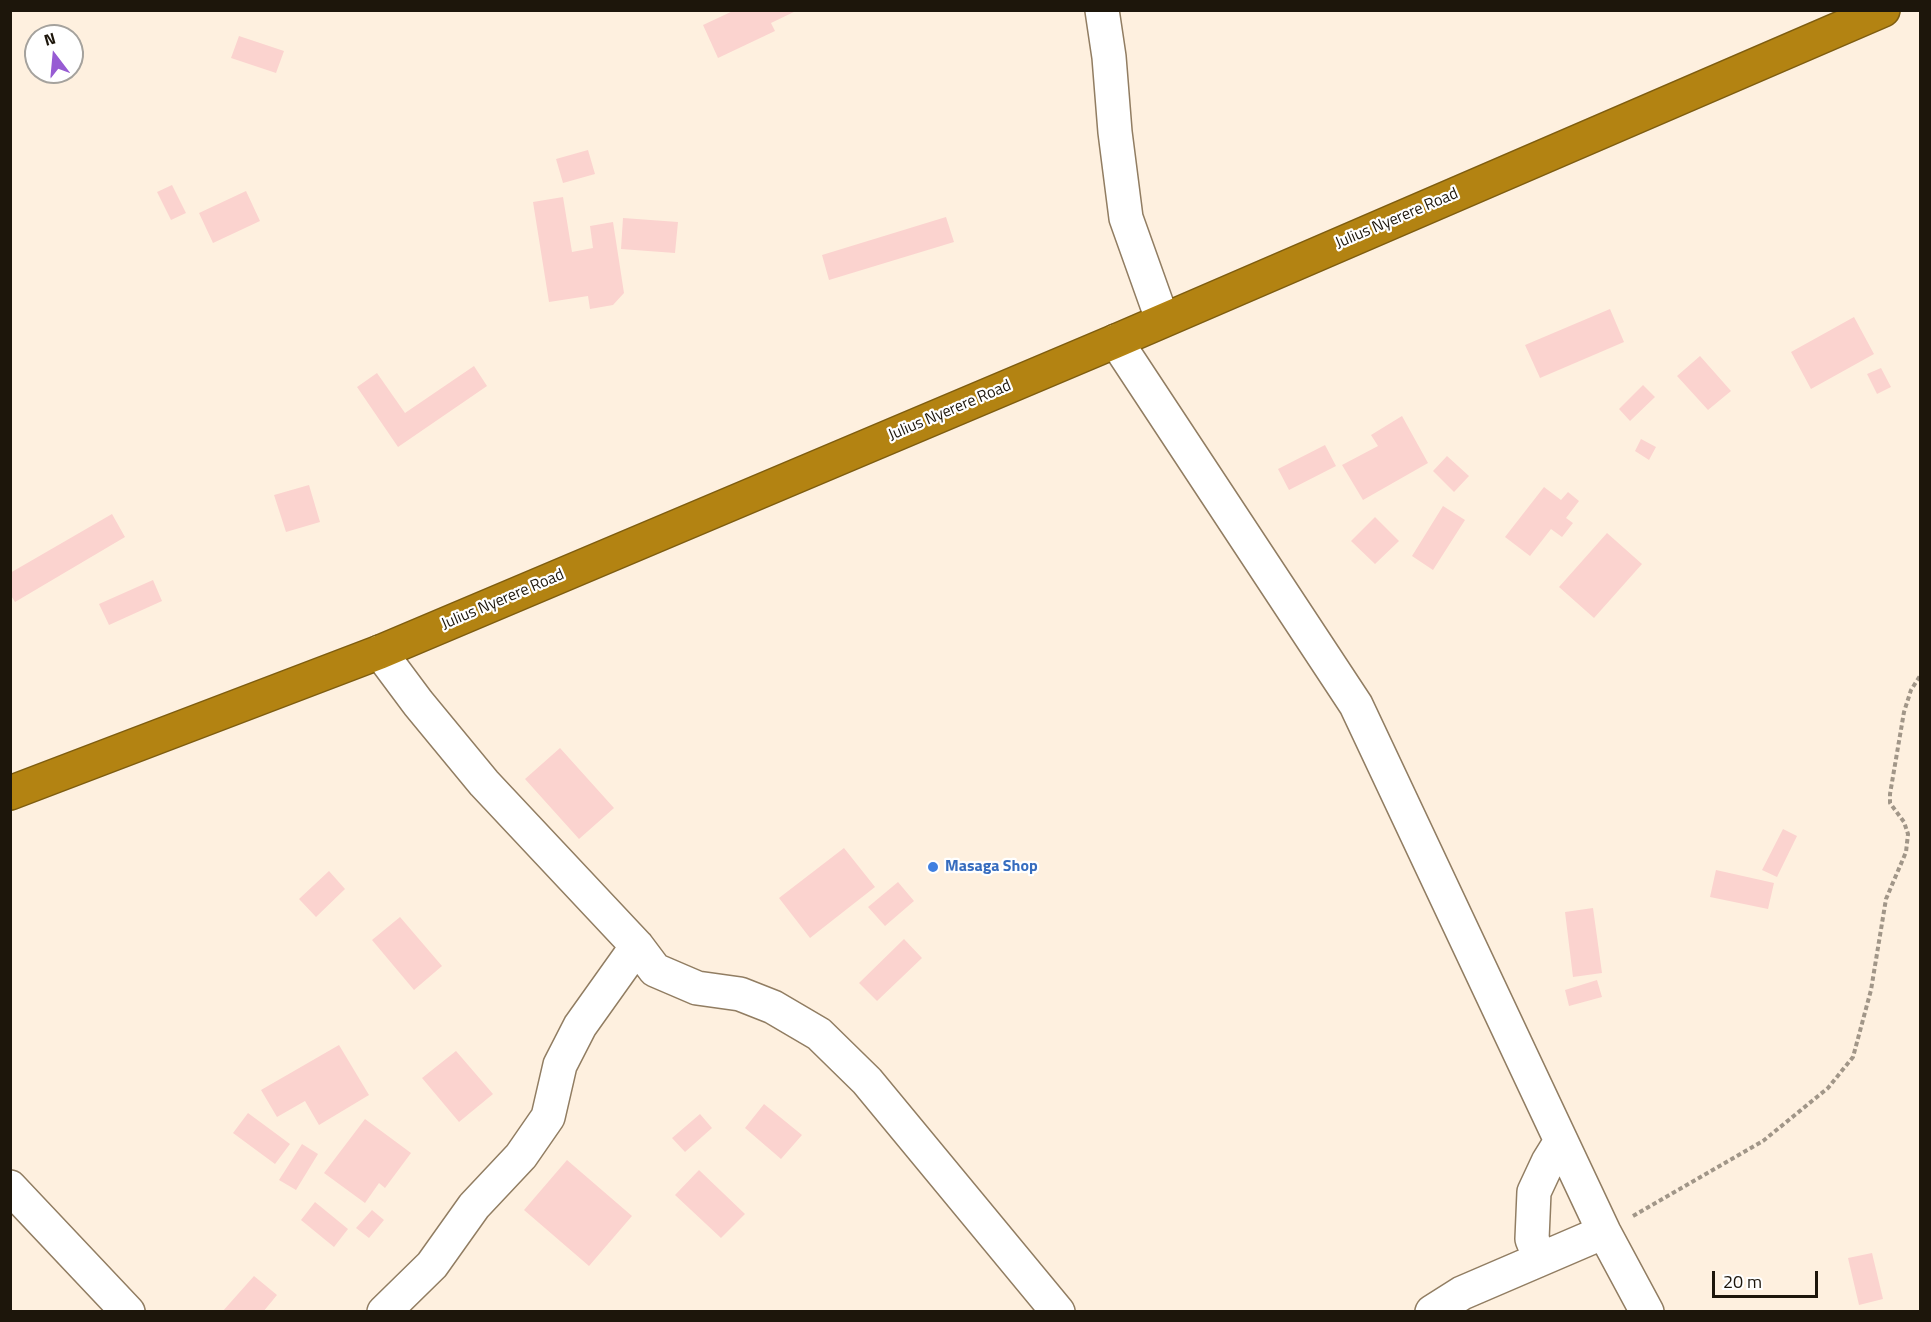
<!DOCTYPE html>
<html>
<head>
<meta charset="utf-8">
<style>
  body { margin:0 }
  #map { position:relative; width:1931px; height:1322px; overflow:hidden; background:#fef0df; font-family:"Titillium Web",sans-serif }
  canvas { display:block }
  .frame { position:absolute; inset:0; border:12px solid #1d160b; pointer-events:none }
  .north { position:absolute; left:24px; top:24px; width:60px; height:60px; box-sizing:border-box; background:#fff; border:2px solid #a5a29d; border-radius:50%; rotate:344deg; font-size:16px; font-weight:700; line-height:24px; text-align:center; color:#1d160b }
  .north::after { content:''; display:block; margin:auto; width:21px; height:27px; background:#975cd3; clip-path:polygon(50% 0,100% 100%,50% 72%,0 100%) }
  .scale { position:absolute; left:1712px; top:1271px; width:106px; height:27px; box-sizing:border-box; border:3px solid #1d160b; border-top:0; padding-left:8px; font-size:18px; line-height:21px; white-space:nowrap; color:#1d160b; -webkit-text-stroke:4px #fff; paint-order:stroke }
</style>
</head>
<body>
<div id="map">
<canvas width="1931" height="1322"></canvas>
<div class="frame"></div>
<div class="north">N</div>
<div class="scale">20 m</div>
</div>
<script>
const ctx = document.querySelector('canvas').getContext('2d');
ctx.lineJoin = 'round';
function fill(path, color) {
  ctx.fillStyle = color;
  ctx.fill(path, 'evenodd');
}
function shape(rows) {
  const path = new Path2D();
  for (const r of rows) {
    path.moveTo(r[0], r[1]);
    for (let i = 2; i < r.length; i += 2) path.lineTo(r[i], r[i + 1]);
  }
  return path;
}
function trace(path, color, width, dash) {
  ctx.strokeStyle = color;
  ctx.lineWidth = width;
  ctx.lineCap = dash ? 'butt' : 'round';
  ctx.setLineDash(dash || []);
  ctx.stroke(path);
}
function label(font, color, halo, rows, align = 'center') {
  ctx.font = font + ' "Titillium Web",sans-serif';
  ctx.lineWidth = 4.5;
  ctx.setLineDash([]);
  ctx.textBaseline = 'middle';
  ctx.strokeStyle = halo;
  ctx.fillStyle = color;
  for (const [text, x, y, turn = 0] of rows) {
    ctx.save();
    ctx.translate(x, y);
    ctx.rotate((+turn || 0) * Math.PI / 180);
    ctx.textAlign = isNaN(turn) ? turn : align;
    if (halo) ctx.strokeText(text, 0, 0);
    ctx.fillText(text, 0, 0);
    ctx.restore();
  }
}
const building = shape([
  [735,10,798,10,771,23,775,31,718,58,703,25],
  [239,36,284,51,276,73,231,58],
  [588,150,595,174,563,183,556,159],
  [172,185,186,213,171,220,157,192],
  [246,191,260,221,213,243,199,213],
  [563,197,572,252,593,248,590,226,613,222,624,293,613,305,590,309,588,296,549,302,533,202],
  [946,217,954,242,829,280,822,255],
  [623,218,678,222,675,253,621,249],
  [1610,309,1624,342,1540,378,1525,345],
  [1854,317,1874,354,1811,389,1791,352],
  [1700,356,1731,391,1708,410,1677,376],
  [474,366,487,386,398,447,357,387,377,373,405,413],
  [1881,368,1891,387,1877,394,1867,374],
  [1643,385,1655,397,1630,421,1619,409],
  [1402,416,1428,463,1363,500,1342,465,1378,446,1371,435],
  [1641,439,1656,447,1649,460,1635,451],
  [1325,445,1336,466,1289,490,1278,469],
  [1447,456,1469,476,1454,492,1433,471],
  [309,485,320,522,286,532,274,495],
  [1544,487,1561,500,1568,492,1579,501,1566,518,1573,523,1562,537,1551,529,1530,556,1505,537],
  [1443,506,1465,520,1433,570,1412,556],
  [112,514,125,537,15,602,10,594,10,573],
  [1375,517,1399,541,1375,564,1351,541],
  [1607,533,1642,564,1594,618,1559,587],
  [153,580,162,601,109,625,99,604],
  [560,748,614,808,579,839,525,779],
  [1783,829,1797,836,1777,877,1762,870],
  [844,848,875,887,810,938,779,898],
  [1716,870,1774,883,1768,909,1710,897],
  [329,871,345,889,316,917,299,899],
  [898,882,914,901,885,926,868,907],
  [1593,908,1602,973,1573,977,1565,912],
  [400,917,442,966,414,990,372,940],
  [904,939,922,958,877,1001,859,983],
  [1597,980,1602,997,1569,1006,1565,990],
  [339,1045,369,1095,319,1125,305,1101,277,1117,261,1090],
  [456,1051,493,1094,459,1122,422,1078],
  [764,1104,802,1135,781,1159,745,1128],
  [248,1113,290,1144,275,1164,233,1133],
  [700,1114,712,1128,685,1152,672,1138],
  [365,1119,411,1153,385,1188,379,1183,365,1203,324,1173],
  [302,1144,318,1154,296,1190,279,1180],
  [567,1160,632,1216,589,1266,524,1210],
  [699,1170,745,1214,721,1238,675,1195],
  [315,1202,348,1229,334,1247,301,1220],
  [372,1210,384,1220,369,1238,356,1228],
  [1872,1253,1883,1299,1859,1305,1848,1258],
  [254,1276,277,1295,263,1312,222,1312]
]);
const path = shape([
  [1633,1216,1763,1141,1828,1088,1853,1057,1871,990,1886,899,1906,852,1908,834,1904,822,1890,803,1890,794,1904,712,1911,690,1920,676]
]);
const minor = shape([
  [1102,10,1109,57,1115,132,1126,218,1162,319],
  [1116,341,1356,705,1604,1232,1647,1312],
  [380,652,418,703,484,783,637,946,655,970,697,988,740,994,773,1007,819,1034,867,1081,1058,1312],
  [10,1187,128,1312],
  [1540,1259,1532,1239,1534,1192,1548,1162,1561,1141],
  [384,1312,432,1265,474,1206,521,1156,548,1117,560,1065,580,1026,637,946],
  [1432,1312,1462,1293,1604,1232]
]);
const highway = shape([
  [10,793,380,652,1116,341,1883,10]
]);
const markers = [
  [933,867,6,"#3f7fe0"]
];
const streetNames = [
  ["Julius Nyerere Road",1397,219,-23],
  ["Julius Nyerere Road",950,411,-23],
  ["Julius Nyerere Road",503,600,-23]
];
const shopNames = [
  ["Masaga Shop",945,867]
];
fill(building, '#fbd3cf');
trace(minor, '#917d62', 36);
trace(highway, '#7e5d10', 36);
trace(path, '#a19688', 4, [4.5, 3]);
trace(minor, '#fff', 33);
trace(highway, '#b38312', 33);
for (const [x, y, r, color] of markers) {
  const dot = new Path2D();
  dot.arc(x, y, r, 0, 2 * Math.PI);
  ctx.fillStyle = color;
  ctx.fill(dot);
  trace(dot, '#fff', 2);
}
label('16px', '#1d160b', '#fff', streetNames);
label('bold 16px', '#366cbe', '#fff', shopNames, 'left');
</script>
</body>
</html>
